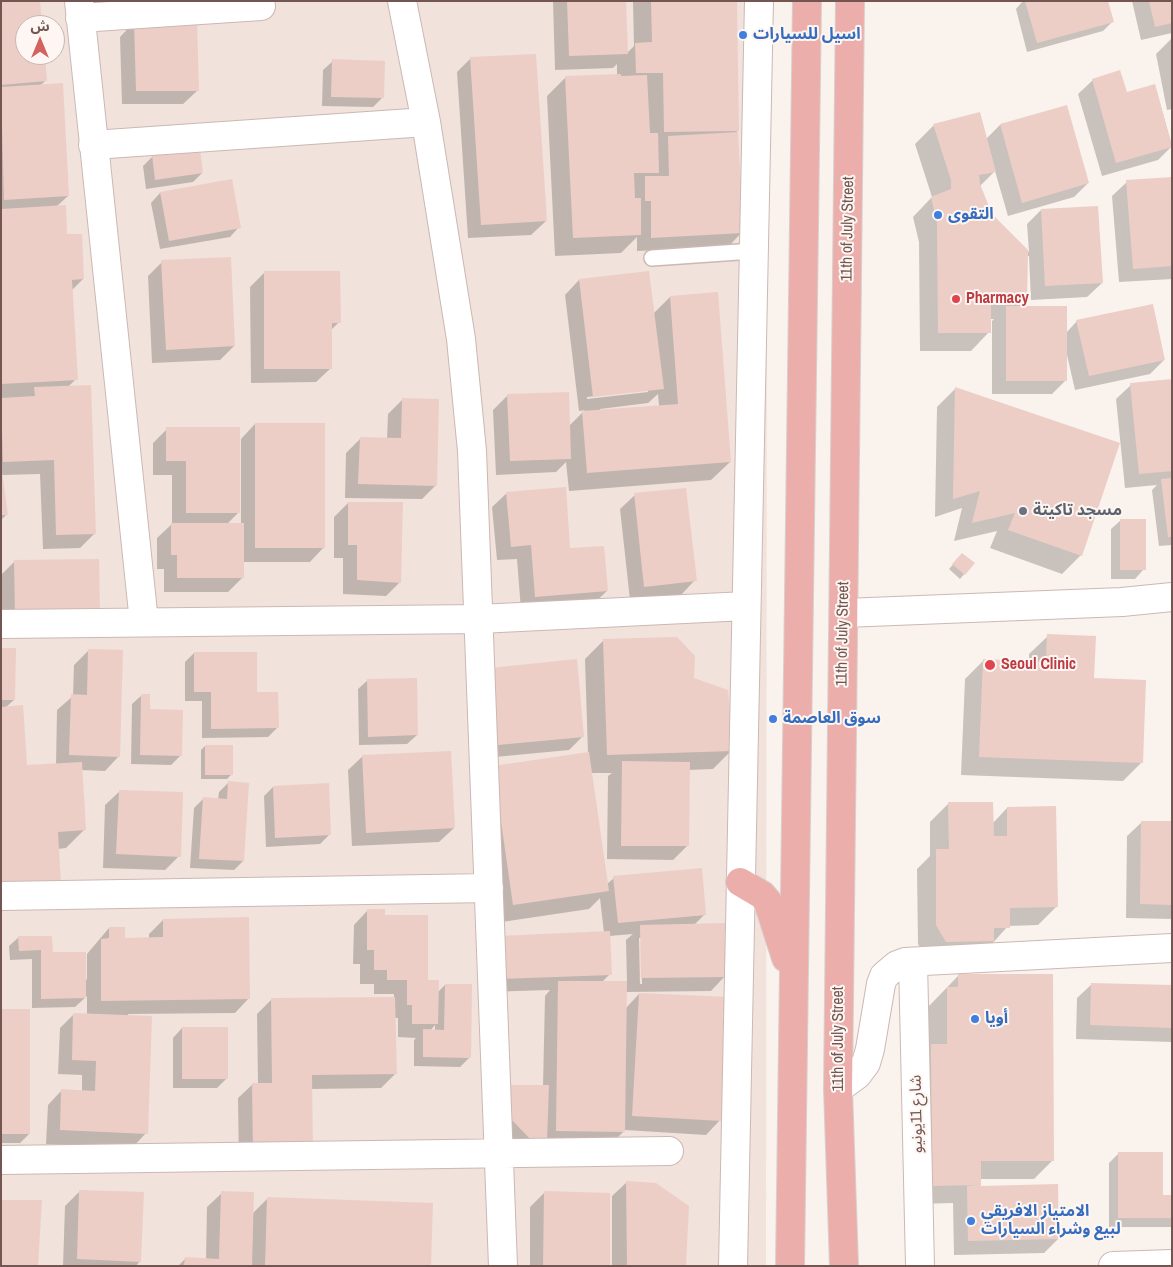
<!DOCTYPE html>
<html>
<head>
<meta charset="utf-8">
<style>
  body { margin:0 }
  #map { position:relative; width:1173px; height:1267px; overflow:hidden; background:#faf2ec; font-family:"Archivo Narrow","Noto Sans Arabic",sans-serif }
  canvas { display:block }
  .frame { position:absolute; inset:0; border:2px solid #735651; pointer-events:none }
  .north { position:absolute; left:15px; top:15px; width:50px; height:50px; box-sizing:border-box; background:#fdf6f2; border:1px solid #c6b6b2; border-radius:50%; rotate:0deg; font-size:14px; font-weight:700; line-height:20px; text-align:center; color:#735651 }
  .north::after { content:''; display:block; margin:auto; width:18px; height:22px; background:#d46261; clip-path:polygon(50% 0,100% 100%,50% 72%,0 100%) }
</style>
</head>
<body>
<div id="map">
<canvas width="1173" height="1267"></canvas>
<div class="frame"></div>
<div class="north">ش</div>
</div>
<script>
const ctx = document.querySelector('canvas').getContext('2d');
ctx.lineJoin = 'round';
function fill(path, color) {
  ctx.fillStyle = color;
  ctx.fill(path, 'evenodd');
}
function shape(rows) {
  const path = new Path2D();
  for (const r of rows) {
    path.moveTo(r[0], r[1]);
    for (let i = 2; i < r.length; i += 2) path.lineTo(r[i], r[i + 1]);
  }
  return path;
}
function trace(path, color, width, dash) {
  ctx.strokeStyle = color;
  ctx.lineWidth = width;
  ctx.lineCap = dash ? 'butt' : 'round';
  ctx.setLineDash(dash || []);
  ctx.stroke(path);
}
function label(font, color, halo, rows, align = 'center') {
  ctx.font = font + ' "Archivo Narrow","Noto Sans Arabic",sans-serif';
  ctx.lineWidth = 4;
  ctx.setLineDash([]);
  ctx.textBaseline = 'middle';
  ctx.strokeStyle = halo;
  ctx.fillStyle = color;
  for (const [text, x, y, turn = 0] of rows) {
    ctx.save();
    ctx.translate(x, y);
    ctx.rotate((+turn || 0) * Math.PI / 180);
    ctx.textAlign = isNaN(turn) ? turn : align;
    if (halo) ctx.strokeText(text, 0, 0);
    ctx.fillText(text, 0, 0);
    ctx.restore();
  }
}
const residential = shape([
  [1,1,763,1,767,46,766,1266,1,1266],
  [25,25,55,25,55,55,25,55]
]);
const shadow = shape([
  [1,1,41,25,25,25,25,55,44,55,46,80,40,86,68,196,56,207,83,279,72,290,76,379,68,387,95,533,80,548,43,549,40,474,2,475,7,514,1,520],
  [553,1,625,1,627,53,634,46,633,1,736,1,737,131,742,232,728,247,637,251,637,237,621,253,555,256,547,96,566,77,617,77,617,64,613,68,555,70],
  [1023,1,1107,1,1112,22,1103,31,1027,52,1016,9],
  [1132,1,1172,1,1172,33,1141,40],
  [134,22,198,90,183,104,122,104,120,37],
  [1171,39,1172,109,1167,110,1156,54],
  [471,58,546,221,531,235,468,238,457,72],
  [333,61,382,98,373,107,322,106,323,70],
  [1093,80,1126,94,1155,85,1172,146,1158,160,1102,176,1078,94],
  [1066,106,1088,183,1074,197,1008,216,995,171,979,187,991,215,1029,252,1027,224,1041,210,1102,283,1087,297,1031,300,1029,256,1027,256,1026,300,1019,307,1066,333,1077,321,1164,360,1150,374,1075,390,1067,355,1066,380,1052,394,992,394,992,321,994,319,989,319,989,332,971,351,920,351,919,242,913,217,932,197,915,144,933,126,979,113,986,139,1000,125],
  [153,156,202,173,193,182,146,189,143,166],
  [1172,179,1172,279,1119,282,1112,196,1127,182],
  [160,193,239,227,230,237,160,249,151,203],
  [162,262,234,346,220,360,152,363,148,276],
  [265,272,339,322,330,331,331,368,316,382,251,383,250,287],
  [579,280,653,314,670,297,730,462,711,480,569,491,566,462,556,472,496,475,493,410,508,395,569,426,585,410,579,411,565,295],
  [648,390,648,392,587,399,587,397],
  [658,394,659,406,601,411,600,409,648,403],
  [1172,381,1172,545,1159,546,1152,490,1157,485,1125,488,1116,399,1131,385],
  [955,389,1081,555,1062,574,990,548,997,531,954,541,962,508,935,517,937,407],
  [402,400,436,485,422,499,345,498,346,453,360,439,387,439,388,414],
  [255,424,324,547,310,562,242,562,242,578,228,592,164,592,164,569,157,569,157,538,172,524,172,475,153,475,153,443,167,429,238,513,227,524,241,524,241,439],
  [507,493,569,549,607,591,592,605,521,610,517,559,497,560,492,507],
  [635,495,695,580,681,595,630,600,620,509],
  [348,503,400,582,386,596,343,594,343,558,334,558,334,517],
  [1121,520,1144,569,1135,579,1111,579,1111,529],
  [958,559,973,564,960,579,949,569],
  [98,560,1,629,1,575,15,561],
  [1048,636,1093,679,1142,762,1123,781,961,775,965,679,983,661,1029,662,1029,654],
  [604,640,693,679,732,750,713,769,688,770,687,846,673,860,607,859,608,776,612,773,591,773,607,884,614,878,705,914,694,925,725,976,711,991,626,992,626,1008,639,994,720,1120,706,1135,625,1130,610,1145,522,1150,500,1127,543,1087,545,996,550,990,485,992,484,951,604,933,600,898,589,909,495,923,475,786,588,754,585,659],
  [633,934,626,940,627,982,602,982,610,974,609,936],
  [639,938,642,938,642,984,640,984],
  [1,649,14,700,6,707,26,767,56,765,57,710,73,696,74,665,88,651,119,756,105,771,81,770,84,830,66,848,58,849,1,905],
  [194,653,277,728,268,737,202,738,202,701,185,701,185,662],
  [368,680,417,735,407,744,359,745,358,689],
  [477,683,583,736,569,750,484,758],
  [142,695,148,710,181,755,171,765,131,764,132,704],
  [205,746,231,775,227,779,201,779,201,750],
  [363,756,454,828,439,842,352,846,348,770],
  [228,783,243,861,234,870,190,868,194,808,203,799,218,800,219,792],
  [273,787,329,835,320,844,266,847,264,796],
  [120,791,179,856,165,870,103,868,105,805],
  [949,803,993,823,1007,808,1056,907,1038,925,1008,926,990,946,927,960,918,944,917,869,930,856,930,822],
  [1142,822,1172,822,1172,919,1126,918,1127,836],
  [368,910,384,916,426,981,437,993,445,985,470,1057,460,1067,414,1066,414,1040,416,1038,398,1037,398,1018,395,1018,395,1074,381,1088,311,1089,239,1166,238,1098,253,1084,258,1084,257,1014,271,1000,394,998,394,994,374,994,374,984,360,984,360,964,353,964,354,925],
  [435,1025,435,1031,430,1031],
  [163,920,249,998,235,1013,128,1014,146,1133,132,1148,46,1144,48,1105,62,1090,82,1091,82,1075,58,1074,60,1028,74,1014,87,1015,87,996,75,1007,32,1008,32,959,10,960,9,946,19,937,52,953,87,980,87,954,109,928,124,939,149,939,149,934],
  [959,975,1052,1161,1034,1179,980,1179,978,1187,1058,1239,1044,1253,954,1255,953,1203,914,1204,929,1048,928,1007],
  [1092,984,1172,986,1172,1042,1076,1039,1077,998],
  [1,1010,29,1134,20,1143,1,1143],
  [182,1028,227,1078,217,1088,173,1088,173,1038],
  [1119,1153,1161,1196,1172,1196,1172,1227,1109,1227,1109,1163],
  [627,1182,685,1266,612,1266,612,1196],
  [80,1191,140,1261,136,1266,63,1266,65,1206],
  [222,1193,252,1214,268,1198,430,1266,178,1266,185,1259,206,1260,207,1207],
  [544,1193,609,1266,530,1266,530,1207]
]);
const building = shape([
  [1,1,40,1,42,25,25,25,25,55,45,55,47,81,1,85],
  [567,1,626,1,628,54,569,56],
  [651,1,737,1,739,131,664,132,663,73,636,73,635,43,652,42],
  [1025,1,1108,1,1114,22,1037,43],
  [1149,1,1172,1,1172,23,1155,27],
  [134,21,197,21,199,91,136,91],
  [536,54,547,221,481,225,470,57],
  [332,59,385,61,384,98,331,97],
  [1120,70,1127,92,1155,84,1172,147,1116,163,1092,79],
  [621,74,621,76,647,75,650,133,658,133,659,173,634,173,635,198,641,198,641,235,573,238,565,76],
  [63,83,69,196,4,200,1,87],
  [1067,105,1089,183,1022,203,1000,124],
  [980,112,996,172,979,175,980,184,992,214,1028,250,1027,301,991,301,991,333,938,333,937,223,931,197,951,189,951,180,933,124],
  [738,132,743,233,651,238,651,201,645,201,645,176,669,176,668,136],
  [200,149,203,173,155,180,152,155],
  [1172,177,1172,266,1133,269,1126,180],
  [232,179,241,228,169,241,160,192],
  [66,205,67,234,82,234,84,279,72,280,78,380,1,384,1,209],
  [1098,206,1103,283,1045,286,1041,209],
  [231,257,235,346,166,350,161,260],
  [264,271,340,271,341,323,332,323,332,369,264,369],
  [649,271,664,389,593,397,579,279],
  [718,292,731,462,587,473,582,411,678,404,670,296],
  [1153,304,1165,360,1089,376,1076,320],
  [1006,306,1067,306,1067,381,1006,381],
  [1172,379,1172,471,1139,474,1130,383],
  [91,385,96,534,56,535,54,460,3,462,1,398,35,396,34,387],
  [955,387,1120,443,1082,556,1008,530,1015,513,972,523,980,491,953,499],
  [569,392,571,459,510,461,507,394],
  [402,398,439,399,437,486,358,484,360,437,401,438],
  [255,423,325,423,325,548,255,548],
  [166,427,240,427,240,513,186,513,186,461,166,461],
  [1,465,8,515,1,515],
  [1172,478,1172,537,1168,537,1161,479],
  [566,487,570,548,604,546,608,591,535,597,531,545,511,547,506,492],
  [686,488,697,581,644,587,634,493],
  [348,502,403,502,401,583,357,580,357,545,348,545],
  [1120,519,1146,519,1146,570,1120,570],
  [171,523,244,523,244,578,177,578,177,555,171,555],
  [962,553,975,563,965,575,952,564],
  [99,559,100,614,15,615,14,560],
  [1047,634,1096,636,1094,678,1146,680,1143,763,979,757,983,659,1046,662],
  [677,637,695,656,694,678,728,690,733,751,607,755,603,639],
  [1,648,16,648,15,700,1,700],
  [88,649,123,650,120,757,69,755,71,694,87,695],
  [194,652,257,652,257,692,278,692,279,728,211,729,211,692,194,692],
  [577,659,584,737,498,745,490,668],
  [417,678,418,735,368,737,367,679],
  [141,694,150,694,150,709,183,710,182,756,140,755],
  [23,705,27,765,82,762,86,830,58,832,61,884,1,888,1,707],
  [205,745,233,745,233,775,205,775],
  [451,751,455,828,366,833,362,755],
  [589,752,609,891,513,905,493,766],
  [622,761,690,762,689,846,621,846],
  [228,781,249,783,244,861,199,859,203,797,227,799],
  [329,783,331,835,275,838,273,786],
  [119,790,183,792,181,857,116,854],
  [948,802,993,802,994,836,1007,836,1007,807,1056,806,1058,907,1010,908,1010,928,994,928,994,941,946,942,936,925,936,849,949,849],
  [1141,821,1172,821,1172,905,1140,904],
  [702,868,706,915,618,923,613,876],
  [367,909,385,909,385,915,428,915,428,980,439,980,438,1024,412,1024,412,1005,407,1005,407,980,387,980,387,970,374,970,374,950,367,950],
  [249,917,250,999,101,1001,101,939,109,938,109,927,125,927,125,938,163,937,163,919],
  [725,923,726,977,641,978,640,925],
  [610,931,612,975,499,979,498,936],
  [18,936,52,936,53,952,86,952,86,998,41,999,41,950,19,951],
  [958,974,1053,974,1054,1161,981,1161,981,1186,1058,1184,1059,1239,968,1241,967,1186,976,1185,932,1186,931,1044,947,1044,947,987,958,987],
  [558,981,627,981,625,1132,556,1131],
  [1091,983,1172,985,1172,1028,1090,1025],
  [445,984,472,984,471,1058,423,1057,423,1029,444,1030],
  [639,993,728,997,722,1121,632,1116],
  [395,997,397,1074,312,1075,313,1151,253,1152,252,1083,272,1083,271,998],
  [1,1009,30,1009,30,1134,1,1134],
  [73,1013,152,1016,148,1134,60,1130,61,1089,95,1091,96,1061,72,1060],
  [182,1027,228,1027,228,1079,182,1079],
  [509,1085,549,1085,547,1140,532,1141,509,1117],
  [1118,1152,1163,1152,1163,1195,1172,1195,1172,1218,1118,1218],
  [626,1181,656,1183,689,1206,686,1266,627,1266],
  [79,1190,144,1192,141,1262,77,1259],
  [221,1191,254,1192,252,1266,184,1266,185,1257,219,1259],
  [544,1191,610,1193,610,1266,543,1266],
  [267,1197,433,1203,431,1266,265,1266],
  [1,1200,42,1200,38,1266,1,1266]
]);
const lane = shape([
  [652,258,753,251]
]);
const street = shape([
  [79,1,144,622],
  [402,1,426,122,461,339,472,451,503,1266],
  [80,18,261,6],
  [93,145,426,122],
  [844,613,1122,602,1172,597],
  [1,624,479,619,746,606],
  [1,896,489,888],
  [913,962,920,1266],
  [838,1089,857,1075,866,1063,870,1049,881,984,884,976,897,965,905,962,1172,948],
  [1,1160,669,1151],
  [733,1266,759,1],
  [1113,1266,1172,1264]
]);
const highway = shape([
  [740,882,762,895,768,902,786,958],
  [790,1266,807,1],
  [844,1266,838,1089,850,1]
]);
const markers = [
  [743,35,5,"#3f7fe0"],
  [938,215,5,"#3f7fe0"],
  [956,299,5,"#e0444e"],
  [1023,511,5,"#6b7280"],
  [990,665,6,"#e0444e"],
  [773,719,5,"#3f7fe0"],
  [975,1019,5,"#3f7fe0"],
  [971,1221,5,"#3f7fe0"]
];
const shopNames = [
  ["اسيل للسيارات",753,35],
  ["التقوى",948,215],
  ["سوق العاصمة",783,719],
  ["أويا",985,1019],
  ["الامتياز الافريقي",981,1212],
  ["لبيع وشراء السيارات",981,1230]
];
const streetNames = [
  ["11th of July Street",848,229,-89],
  ["11th of July Street",843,634,-89],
  ["11th of July Street",839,1039,-90],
  ["شارع 11يونيو",917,1114,-91]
];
const healthNames = [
  ["Pharmacy",966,299],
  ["Seoul Clinic",1001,665]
];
const worshipNames = [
  ["مسجد تاكيتة",1033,511]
];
fill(residential, '#f1e2db');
fill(shadow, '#0003');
fill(building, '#eccec7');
trace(lane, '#ccb8b3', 18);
trace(street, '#ccb8b3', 30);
trace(highway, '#d8d0ce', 30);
trace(lane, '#fff', 15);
trace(street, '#fff', 28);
trace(highway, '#ecaeab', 28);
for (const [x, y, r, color] of markers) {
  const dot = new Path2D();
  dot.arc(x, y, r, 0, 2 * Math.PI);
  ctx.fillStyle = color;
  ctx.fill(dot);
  trace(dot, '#fdf6f2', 2);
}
label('bold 16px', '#366cbe', '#fdf6f2', shopNames, 'left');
label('16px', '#735651', '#fdf6f2', streetNames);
label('bold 16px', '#be3a42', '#fdf6f2', healthNames, 'left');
label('bold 16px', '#5b616d', '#fdf6f2', worshipNames, 'left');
</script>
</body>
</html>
